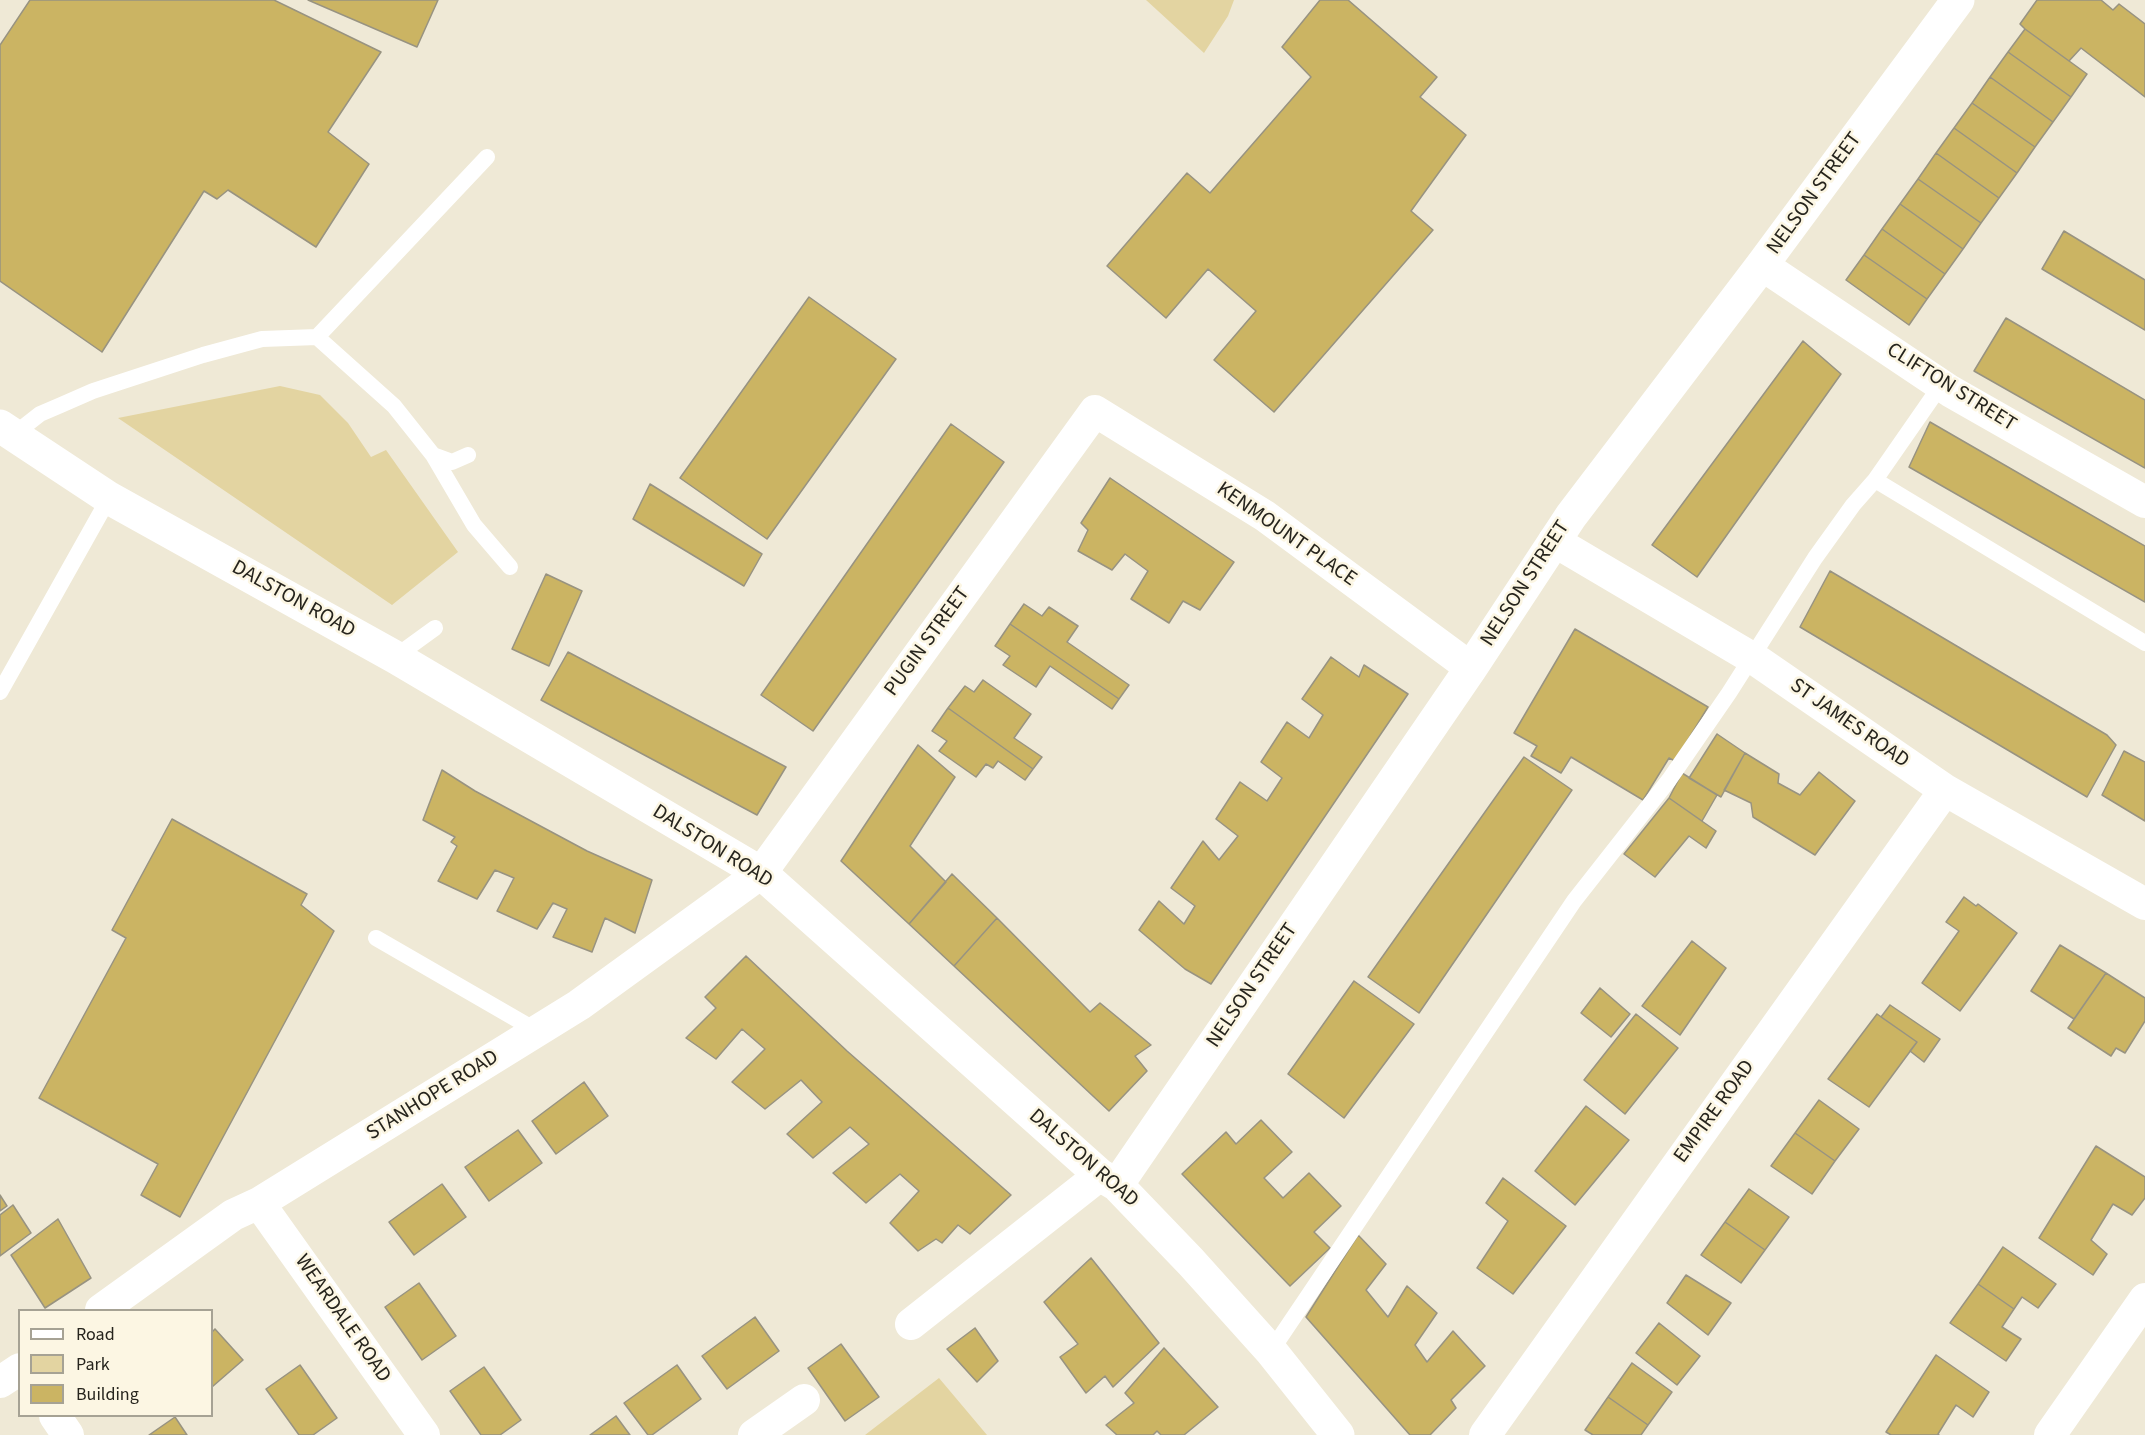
<!DOCTYPE html>
<html>
<head>
<meta charset="utf-8">
<style>
  body { margin:0 }
  #map { position:relative; width:2145px; height:1435px; overflow:hidden; background:#efe9d6; font-family:"Source Sans 3",sans-serif }
  canvas { display:block }
  .legend { position:absolute; left:18px; top:1309px; width:195px; height:108px; box-sizing:border-box; background:#fcf6e3; border:2px solid #a6a294; margin:0; padding:8px 10px; list-style:none; font-size:18px; color:#26241d }
  .legend li { display:flex; align-items:center; gap:12px; height:30px }
  .legend b { width:30px; border:2px solid #a6a294 }
</style>
</head>
<body>
<div id="map">
<canvas width="2145" height="1435"></canvas>
<ul class="legend">
<li><b style="height:8px;background:#fff"></b>Road</li>
<li><b style="height:16px;background:#e3d4a1"></b>Park</li>
<li><b style="height:16px;background:#cbb463"></b>Building</li>
</ul>
</div>
<script>
const ctx = document.querySelector('canvas').getContext('2d');
ctx.lineJoin = 'round';
function fill(path, color) {
  ctx.fillStyle = color;
  ctx.fill(path, 'evenodd');
}
function shape(rows) {
  const path = new Path2D();
  for (const r of rows) {
    path.moveTo(r[0], r[1]);
    for (let i = 2; i < r.length; i += 2) path.lineTo(r[i], r[i + 1]);
  }
  return path;
}
function trace(path, color, width, dash) {
  ctx.strokeStyle = color;
  ctx.lineWidth = width;
  ctx.lineCap = dash ? 'butt' : 'round';
  ctx.setLineDash(dash || []);
  ctx.stroke(path);
}
function label(font, color, halo, rows, align = 'center') {
  ctx.font = font + ' "Source Sans 3",sans-serif';
  ctx.lineWidth = 5;
  ctx.setLineDash([]);
  ctx.textBaseline = 'middle';
  ctx.strokeStyle = halo;
  ctx.fillStyle = color;
  for (const [text, x, y, turn = 0] of rows) {
    ctx.save();
    ctx.translate(x, y);
    ctx.rotate((+turn || 0) * Math.PI / 180);
    ctx.textAlign = isNaN(turn) ? turn : align;
    if (halo) ctx.strokeText(text, 0, 0);
    ctx.fillText(text, 0, 0);
    ctx.restore();
  }
}
const green = shape([
  [1146,0,1234,0,1228,16,1204,53],
  [280,386,320,395,348,423,371,457,386,450,458,552,392,605,118,418],
  [939,1378,987,1435,865,1435]
]);
const building = shape([
  [30,0,274,0,381,52,328,132,369,164,316,247,228,190,217,199,204,191,102,352,0,281,0,45,30,0],
  [308,0,438,0,417,47,308,0],
  [1320,0,1348,0,1437,77,1420,97,1466,135,1411,211,1433,230,1274,412,1214,360,1256,311,1208,269,1166,318,1107,266,1187,173,1210,193,1311,77,1282,47,1320,0],
  [2037,0,2101,0,2113,10,2119,4,2145,24,2145,97,2081,48,2069,61,2025,29,2020,24,2037,0],
  [2025,29,2087,74,2071,97,2008,52,2025,29],
  [2008,52,2071,97,2053,122,1990,77,2008,52],
  [1990,77,2053,122,2035,147,1972,103,1990,77],
  [1972,103,2035,147,2017,173,1954,128,1972,103],
  [1954,128,2017,173,1999,198,1936,153,1954,128],
  [1936,153,1999,198,1981,223,1918,179,1936,153],
  [1918,179,1981,223,1963,249,1900,204,1918,179],
  [1900,204,1963,249,1945,274,1882,229,1900,204],
  [1882,229,1945,274,1927,299,1864,255,1882,229],
  [2064,231,2145,280,2145,330,2042,269,2064,231],
  [1864,255,1927,299,1909,325,1846,280,1864,255],
  [809,297,896,359,767,539,680,478,809,297],
  [2006,318,2145,400,2145,468,1974,371,2006,318],
  [1803,341,1841,374,1697,577,1652,545,1803,341],
  [1930,422,2145,546,2145,602,1909,467,1930,422],
  [951,424,1004,462,813,731,761,695,951,424],
  [1110,478,1234,562,1200,610,1183,601,1169,623,1131,599,1148,571,1125,554,1112,570,1078,551,1088,530,1081,523,1110,478],
  [650,484,762,554,744,586,633,519,650,484],
  [1830,571,2107,735,2116,745,2087,797,1800,627,1830,571],
  [546,574,582,591,549,666,512,649,546,574],
  [1024,604,1042,616,1049,607,1078,626,1067,642,1129,685,1119,699,1010,624,1024,604],
  [1010,624,1119,699,1112,709,1050,666,1036,687,1003,665,1010,656,995,646,1010,624],
  [1575,629,1708,707,1675,761,1669,758,1643,800,1571,757,1561,773,1531,756,1537,746,1514,733,1575,629],
  [568,652,786,767,757,815,541,700,568,652],
  [1331,657,1359,677,1364,665,1408,694,1211,984,1185,969,1139,930,1159,901,1184,924,1195,906,1171,888,1203,841,1219,860,1238,836,1216,819,1240,782,1267,801,1282,778,1261,762,1287,722,1309,738,1323,715,1302,699,1331,657],
  [983,680,1031,714,1014,738,1042,757,1033,769,948,708,965,686,974,692,983,680],
  [948,708,1033,769,1025,780,998,761,993,768,986,764,976,777,939,751,947,741,932,731,948,708],
  [1717,734,1745,753,1721,797,1689,778,1717,734],
  [918,745,955,777,910,846,946,882,909,924,841,861,918,745],
  [2124,751,2145,762,2145,821,2102,795,2124,751],
  [1745,753,1779,774,1778,783,1800,795,1819,772,1855,801,1815,855,1753,817,1751,803,1724,790,1745,753],
  [1524,757,1572,790,1419,1013,1368,977,1524,757],
  [442,770,475,791,587,851,652,880,635,933,605,918,592,952,553,937,567,909,553,903,537,929,497,911,514,878,495,870,477,899,438,881,457,846,451,842,455,837,423,820,442,770],
  [1682,773,1717,795,1702,821,1669,798,1682,773],
  [1669,798,1716,831,1706,848,1689,836,1655,877,1624,854,1669,798],
  [172,819,307,894,301,905,334,931,180,1217,141,1195,158,1164,39,1098,126,938,112,930,172,819],
  [952,874,997,918,954,966,909,924,952,874],
  [1964,897,1976,906,1978,904,2017,933,1960,1011,1922,983,1959,931,1946,922,1964,897],
  [997,918,1090,1012,1100,1003,1151,1045,1135,1056,1147,1071,1109,1111,954,966,997,918],
  [1692,941,1726,968,1680,1035,1642,1006,1692,941],
  [2060,945,2106,973,2074,1019,2031,991,2060,945],
  [746,956,847,1051,1011,1195,970,1234,958,1225,942,1243,936,1239,918,1251,890,1223,919,1191,900,1174,866,1203,833,1173,869,1144,850,1127,813,1158,787,1134,822,1102,801,1080,765,1109,732,1082,765,1049,742,1029,716,1059,686,1038,716,1008,705,997,746,956],
  [2106,973,2145,998,2145,1021,2125,1053,2116,1048,2111,1056,2068,1028,2106,973],
  [1354,981,1414,1024,1344,1118,1288,1074,1354,981],
  [1600,988,1630,1014,1611,1037,1581,1013,1600,988],
  [1890,1005,1940,1039,1924,1062,1910,1051,1917,1042,1881,1017,1890,1005],
  [1636,1014,1678,1048,1625,1114,1584,1080,1636,1014],
  [1877,1014,1917,1042,1869,1107,1828,1079,1877,1014],
  [584,1082,608,1116,556,1154,532,1121,584,1082],
  [1819,1100,1859,1129,1835,1161,1795,1133,1819,1100],
  [1586,1106,1629,1140,1575,1205,1535,1171,1586,1106],
  [1261,1120,1292,1152,1264,1178,1283,1198,1309,1173,1341,1206,1314,1232,1330,1248,1290,1286,1182,1174,1226,1132,1236,1144,1261,1120],
  [518,1130,542,1163,489,1201,465,1167,518,1130],
  [1795,1133,1835,1161,1812,1194,1771,1166,1795,1133],
  [2096,1146,2145,1177,2145,1198,2132,1215,2113,1204,2091,1240,2107,1254,2093,1275,2039,1238,2096,1146],
  [1503,1178,1566,1226,1513,1294,1477,1268,1508,1221,1486,1203,1503,1178],
  [442,1184,466,1217,414,1255,389,1222,442,1184],
  [1749,1189,1789,1217,1765,1250,1725,1222,1749,1189],
  [0,1195,7,1206,0,1211,0,1195],
  [13,1205,31,1233,0,1256,0,1215,13,1205],
  [58,1219,91,1278,45,1308,11,1255,58,1219],
  [1725,1222,1765,1250,1741,1283,1701,1255,1725,1222],
  [1358,1235,1386,1264,1366,1290,1388,1317,1407,1286,1437,1313,1415,1345,1427,1362,1453,1331,1485,1366,1451,1400,1456,1408,1430,1435,1410,1435,1306,1317,1358,1235],
  [2003,1247,2056,1284,2038,1308,2022,1297,2014,1309,1978,1284,2003,1247],
  [1091,1258,1159,1343,1113,1387,1105,1376,1086,1393,1060,1357,1078,1344,1044,1302,1091,1258],
  [1686,1275,1731,1303,1708,1335,1667,1303,1686,1275],
  [419,1283,456,1336,422,1360,385,1307,419,1283],
  [1978,1284,2014,1309,2002,1327,2021,1339,2006,1361,1950,1323,1978,1284],
  [755,1317,779,1351,727,1389,702,1356,755,1317],
  [1659,1323,1700,1356,1677,1385,1636,1353,1659,1323],
  [975,1328,998,1361,977,1382,947,1349,975,1328],
  [215,1329,243,1360,212,1387,212,1332,215,1329],
  [841,1344,879,1397,845,1421,808,1368,841,1344],
  [1164,1348,1218,1407,1184,1435,1161,1435,1157,1431,1153,1435,1117,1435,1106,1425,1134,1403,1125,1393,1164,1348],
  [1936,1355,1989,1392,1973,1417,1956,1405,1938,1434,1939,1435,1891,1435,1886,1432,1936,1355],
  [1632,1363,1672,1392,1648,1425,1608,1397,1632,1363],
  [300,1365,337,1418,313,1435,299,1435,266,1389,300,1365],
  [677,1365,701,1399,652,1435,648,1435,624,1403,677,1365],
  [484,1367,521,1420,500,1435,481,1435,450,1391,484,1367],
  [1608,1397,1648,1425,1641,1435,1593,1435,1585,1430,1608,1397],
  [616,1416,630,1435,590,1435,616,1416],
  [175,1417,187,1435,149,1435,175,1417]
]);
const lane = shape([
  [317,337,487,157],
  [12,436,40,414,61,405,93,391,203,355,262,339,317,337,394,406,433,455,452,462,468,455],
  [433,455,474,525,510,567],
  [1875,480,2145,643],
  [395,657,435,628],
  [0,692,109,498],
  [376,938,537,1031],
  [1271,1351,1574,901,1669,780,1729,693,1815,558,1853,505,1875,480,1941,385]
]);
const street = shape([
  [1762,265,1950,391,2145,502],
  [1554,541,1759,662,1945,790,2145,904],
  [259,1203,424,1435],
  [101,1310,233,1215,259,1203,579,1005,761,873,1095,411,1265,516,1471,668],
  [911,1324,1100,1175],
  [0,1382,20,1369],
  [55,1416,68,1435],
  [754,1435,804,1400],
  [1485,1435,1945,790],
  [2050,1435,2145,1299]
]);
const secondary = shape([
  [0,426,109,498,395,657,761,873,1100,1175,1117,1185,1191,1262,1271,1351,1338,1435],
  [1117,1185,1471,668,1571,516,1762,265,1958,0]
]);
const streetNames = [
  ["NELSON STREET",1815,194,-54],
  ["CLIFTON STREET",1951,388,32],
  ["KENMOUNT PLACE",1286,535,35],
  ["NELSON STREET",1526,584,-57],
  ["DALSTON ROAD",293,600,29],
  ["PUGIN STREET",928,642,-54],
  ["ST JAMES ROAD",1849,724,35],
  ["DALSTON ROAD",712,847,32],
  ["NELSON STREET",1253,986,-56],
  ["STANHOPE ROAD",433,1096,-32],
  ["EMPIRE ROAD",1715,1112,-54],
  ["DALSTON ROAD",1083,1159,41],
  ["WEARDALE ROAD",342,1319,55]
];
fill(green, '#e3d4a1');
fill(building, '#cbb463');
trace(building, '#989381', 1.5);
trace(lane, '#fff', 16);
trace(street, '#fff', 32);
trace(secondary, '#fff', 33);
label('21px', '#26241d', '#fcf6e3', streetNames);
</script>
</body>
</html>
